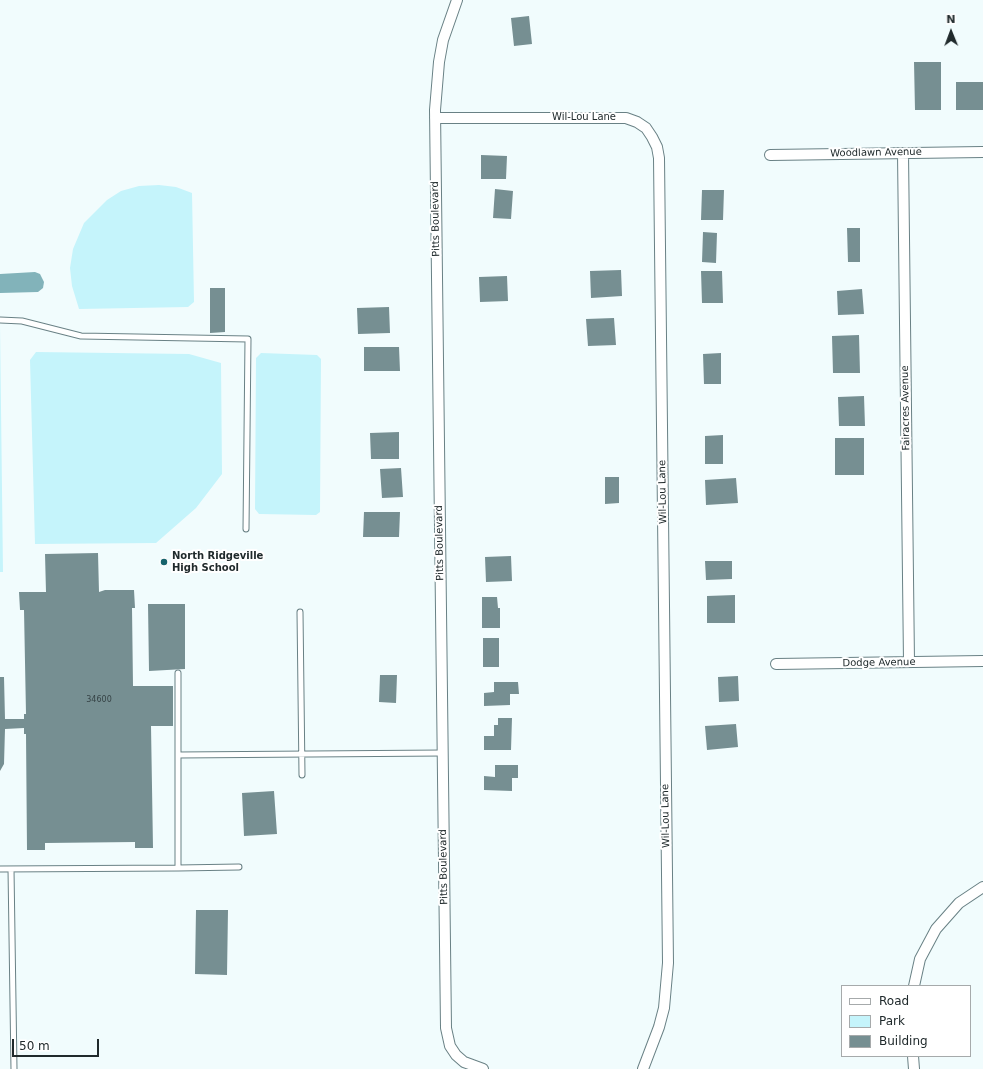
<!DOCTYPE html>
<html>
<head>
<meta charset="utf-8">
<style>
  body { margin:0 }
  #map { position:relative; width:983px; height:1069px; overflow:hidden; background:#f1fcfd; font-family:"DejaVu Sans",sans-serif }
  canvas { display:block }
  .legend { position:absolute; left:841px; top:985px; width:130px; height:72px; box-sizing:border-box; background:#fff; border:1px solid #a6aaab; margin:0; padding:5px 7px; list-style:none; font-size:12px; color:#202a2c }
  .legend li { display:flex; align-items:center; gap:8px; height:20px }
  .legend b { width:20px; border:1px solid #a6aaab }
  .north { position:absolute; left:931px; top:12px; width:40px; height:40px; -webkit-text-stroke:3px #fff; paint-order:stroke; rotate:359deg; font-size:11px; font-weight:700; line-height:16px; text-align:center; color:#202a2c }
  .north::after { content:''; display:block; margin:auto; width:14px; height:18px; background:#202a2c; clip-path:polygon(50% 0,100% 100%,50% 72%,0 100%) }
  .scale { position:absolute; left:12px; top:1039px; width:87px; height:18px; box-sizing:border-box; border:2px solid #202a2c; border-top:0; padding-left:5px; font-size:12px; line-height:14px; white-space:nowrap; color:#202a2c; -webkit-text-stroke:3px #fff; paint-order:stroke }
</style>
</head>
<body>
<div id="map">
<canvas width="983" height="1069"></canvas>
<ul class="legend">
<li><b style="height:5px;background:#fff"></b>Road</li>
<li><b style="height:11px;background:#c5f4fb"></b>Park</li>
<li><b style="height:11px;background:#768f92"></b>Building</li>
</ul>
<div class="north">N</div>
<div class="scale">50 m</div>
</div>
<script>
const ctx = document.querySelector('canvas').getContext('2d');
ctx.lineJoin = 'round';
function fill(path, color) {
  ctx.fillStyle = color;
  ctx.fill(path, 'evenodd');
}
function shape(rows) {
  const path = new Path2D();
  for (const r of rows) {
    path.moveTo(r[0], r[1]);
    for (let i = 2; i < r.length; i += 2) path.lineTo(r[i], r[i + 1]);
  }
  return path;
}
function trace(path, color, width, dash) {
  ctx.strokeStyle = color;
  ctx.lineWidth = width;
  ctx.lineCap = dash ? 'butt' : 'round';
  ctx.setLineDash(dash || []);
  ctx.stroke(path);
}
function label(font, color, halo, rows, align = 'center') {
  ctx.font = font + ' "DejaVu Sans",sans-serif';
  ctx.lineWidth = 4;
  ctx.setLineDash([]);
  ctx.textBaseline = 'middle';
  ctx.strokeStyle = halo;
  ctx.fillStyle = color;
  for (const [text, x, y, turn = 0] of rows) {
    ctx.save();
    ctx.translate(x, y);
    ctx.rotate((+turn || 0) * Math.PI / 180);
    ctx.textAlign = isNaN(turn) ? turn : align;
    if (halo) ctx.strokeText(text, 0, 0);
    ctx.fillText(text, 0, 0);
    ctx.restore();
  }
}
const green = shape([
  [159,185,176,187,192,193,194,302,188,307,79,309,72,286,70,268,73,249,84,223,107,200,121,191,139,186],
  [0,325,3,572,0,572],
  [36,352,189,354,221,363,222,474,196,508,156,543,35,544,30,360],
  [261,353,317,355,321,359,320,512,316,515,259,514,255,509,256,358]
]);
const water = shape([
  [35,272,40,274,44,282,43,288,38,292,0,293,0,274]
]);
const building = shape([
  [529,16,532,44,514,46,511,18],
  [914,62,941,62,941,110,915,110],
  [956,82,983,82,983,110,956,110],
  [481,155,507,156,506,179,481,179],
  [495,189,513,191,511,219,493,218],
  [702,190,724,190,723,220,701,220],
  [847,228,860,228,860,262,848,262],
  [703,232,717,233,716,263,702,262],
  [621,270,622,296,591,298,590,271],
  [701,271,722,271,723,303,702,303],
  [507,276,508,301,480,302,479,277],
  [210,288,225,288,225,332,210,333],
  [862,289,864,314,838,315,837,291],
  [389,307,390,333,358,334,357,308],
  [614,318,616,345,588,346,586,319],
  [859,335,860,373,833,373,832,336],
  [364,347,399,347,400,371,364,371],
  [721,353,721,384,704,384,703,354],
  [864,396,865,426,839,426,838,397],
  [399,432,399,459,371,459,370,433],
  [723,435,723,464,705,464,705,436],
  [835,438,864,438,864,475,835,475],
  [401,468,403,497,382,498,380,469],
  [605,477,619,477,619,503,605,504],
  [736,478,738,503,706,505,705,480],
  [364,512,400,512,399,537,363,537],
  [98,553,99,592,105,590,134,590,135,608,132,608,133,686,173,686,173,726,151,726,153,848,135,848,135,842,45,843,45,850,27,850,26,734,24,734,24,728,5,729,4,764,0,771,0,677,4,677,5,719,24,719,24,714,26,714,24,610,20,610,19,592,46,592,45,554],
  [511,556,512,581,486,582,485,557],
  [705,561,732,561,732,579,706,580],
  [735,595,735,623,707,623,707,596],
  [482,597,497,597,498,608,500,608,500,628,482,628],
  [148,604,185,604,185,669,149,671],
  [483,638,499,638,499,667,483,667],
  [380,675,397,675,396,703,379,702],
  [738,676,739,701,719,702,718,677],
  [494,682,518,682,519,694,510,694,510,705,484,706,484,693,494,692],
  [498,718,512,718,511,750,484,750,484,736,494,736,494,725,498,725],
  [736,724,738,747,707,750,705,726],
  [495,765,518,765,518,778,512,778,512,791,484,790,484,776,495,777],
  [274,791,277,834,244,836,242,793],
  [196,910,228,910,227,975,195,974]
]);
const lane = shape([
  [0,320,22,321,81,336,248,339,246,529],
  [300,612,302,775],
  [178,755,178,673],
  [178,868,239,867],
  [0,869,178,868,178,755,443,753],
  [11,869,14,1069]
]);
const street = shape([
  [457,0,443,40,439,62,435,110,446,1028,450,1046,456,1055,464,1062,483,1069],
  [435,118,626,118,637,122,646,128,652,137,657,147,659,158,668,963,664,1008,659,1027,643,1069],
  [903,153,909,662],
  [770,155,983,152],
  [776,664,983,661],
  [914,986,920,959,936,929,959,903,983,887],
  [913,1056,914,1069]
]);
const markers = [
  [164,562,4,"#16636c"]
];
const numberNames = [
  ["34600",99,700]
];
const streetNames = [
  ["Wil-Lou Lane",584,117],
  ["Woodlawn Avenue",876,153,-1],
  ["Pitts Boulevard",436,219,-91],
  ["Fairacres Avenue",906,408,-91],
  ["Wil-Lou Lane",663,492,-91],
  ["Pitts Boulevard",440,543,-91],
  ["Dodge Avenue",879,663,-1],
  ["Wil-Lou Lane",666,816,-91],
  ["Pitts Boulevard",444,867,-91]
];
const poiNames = [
  ["North Ridgeville",172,556],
  ["High School",172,568]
];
fill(green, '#c5f4fb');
fill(water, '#82b3ba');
fill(building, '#768f92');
trace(lane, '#698185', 7);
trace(street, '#698185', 12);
trace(lane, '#fff', 5);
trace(street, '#fff', 10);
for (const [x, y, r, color] of markers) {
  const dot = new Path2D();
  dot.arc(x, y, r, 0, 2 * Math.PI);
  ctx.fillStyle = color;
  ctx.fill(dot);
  trace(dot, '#fff', 1.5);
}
label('8px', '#364346', null, numberNames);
label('10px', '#202a2c', '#fff', streetNames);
label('bold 10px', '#202a2c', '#fff', poiNames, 'left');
</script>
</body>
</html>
